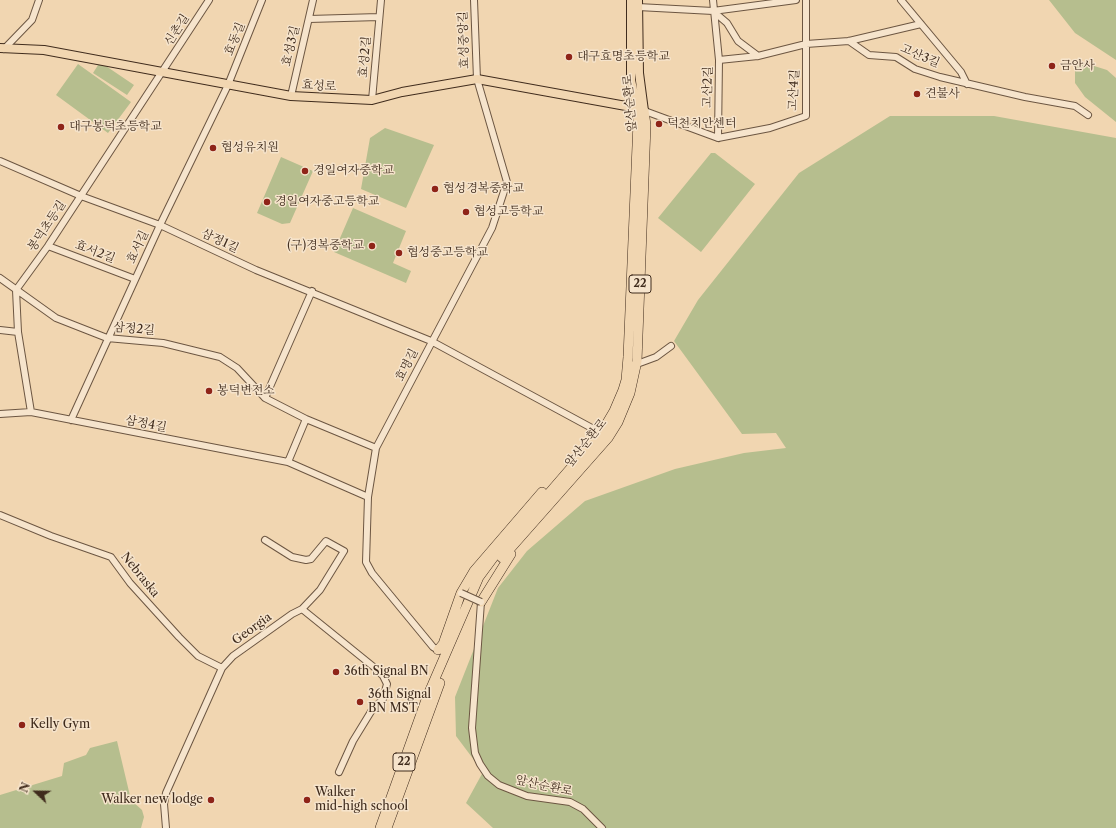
<!DOCTYPE html>
<html>
<head>
<meta charset="utf-8">
<style>
  body { margin:0 }
  #map { position:relative; width:1116px; height:828px; overflow:hidden; background:#f1d6b1; font-family:"Libre Caslon Text",serif }
  canvas { display:block }
  .north { position:absolute; left:16px; top:772px; width:40px; height:40px; -webkit-text-stroke:3px #f6e4cc; paint-order:stroke; rotate:292deg; font-size:11px; font-weight:700; line-height:16px; text-align:center; color:#402c1d }
  .north::after { content:''; display:block; margin:auto; width:14px; height:18px; background:#402c1d; clip-path:polygon(50% 0,100% 100%,50% 72%,0 100%) }
</style>
</head>
<body>
<div id="map">
<canvas width="1116" height="828"></canvas>
<div class="north">N</div>
</div>
<script>
const ctx = document.querySelector('canvas').getContext('2d');
ctx.lineJoin = 'round';
function fill(path, color) {
  ctx.fillStyle = color;
  ctx.fill(path, 'evenodd');
}
function shape(rows) {
  const path = new Path2D();
  for (const r of rows) {
    path.moveTo(r[0], r[1]);
    for (let i = 2; i < r.length; i += 2) path.lineTo(r[i], r[i + 1]);
  }
  return path;
}
function trace(path, color, width, dash) {
  ctx.strokeStyle = color;
  ctx.lineWidth = width;
  ctx.lineCap = dash ? 'butt' : 'round';
  ctx.setLineDash(dash || []);
  ctx.stroke(path);
}
function label(font, color, halo, rows, align = 'center') {
  ctx.font = font + ' "Libre Caslon Text","Noto Serif KR",serif';
  ctx.lineWidth = 3;
  ctx.setLineDash([]);
  ctx.textBaseline = 'middle';
  ctx.strokeStyle = halo;
  ctx.fillStyle = color;
  for (const [text, x, y, turn = 0] of rows) {
    ctx.save();
    ctx.translate(x, y);
    ctx.rotate((+turn || 0) * Math.PI / 180);
    ctx.textAlign = isNaN(turn) ? turn : align;
    if (halo) ctx.strokeText(text, 0, 0);
    ctx.fillText(text, 0, 0);
    ctx.restore();
  }
}
const green = shape([
  [1049,0,1116,0,1116,60,1075,33],
  [1075,60,1107,70,1116,78,1116,122,1085,97,1075,83],
  [100,62,134,85,127,95,93,73],
  [78,64,131,102,108,133,56,95],
  [890,116,994,116,1116,138,1116,828,493,828,466,803,483,772,456,736,455,697,498,588,527,551,585,501,675,469,744,453,786,448,776,433,742,434,674,341,698,300,799,173],
  [385,128,434,145,406,208,361,189,370,138],
  [711,153,715,153,755,184,701,252,658,218],
  [281,157,313,171,290,223,282,224,257,213],
  [353,208,406,231,393,263,411,271,406,283,334,252],
  [117,741,131,800,142,810,144,817,141,828,0,828,0,795,62,776,64,763,86,755,90,748]
]);
const minor = shape([
  [713,0,719,60,718,138],
  [901,0,961,72,967,84],
  [638,7,713,11,796,0],
  [713,11,727,23,738,41,758,56],
  [309,19,379,17],
  [849,41,869,55,896,57,915,69,940,77,1025,97,1075,106,1088,115],
  [4,49,32,20,39,0],
  [719,60,758,56,806,44,849,41,921,24],
  [291,96,313,0],
  [372,100,381,0],
  [642,110,718,138],
  [718,138,770,128,806,116,806,0],
  [0,161,81,196,160,225,256,270,431,341,601,433],
  [48,246,135,279],
  [0,278,56,318,107,338,163,343,220,357,237,368,265,398,306,419,376,448],
  [0,330,18,332],
  [637,364,656,357,671,346],
  [265,398,312,291],
  [31,412,18,332,16,290,48,246,209,0],
  [0,414,31,412,288,462,368,497],
  [71,420,160,225,228,85,262,0],
  [288,462,306,419],
  [0,515,51,536,111,557,130,583,179,637,198,656,222,668],
  [481,602,472,728,475,753,480,764,488,776,499,785,527,796,570,802,583,809,602,828],
  [302,609,375,668,383,676,387,684,383,699,372,710,353,741,339,772],
  [438,650,433,647,372,573,366,562,368,497,376,448,492,228,507,182,477,79,474,0],
  [166,828,164,804,166,793,222,668,233,656,292,614,302,609,320,590,344,551,326,541,311,559,306,560,292,557,265,540]
]);
const major = shape([
  [638,0,639,73,644,111],
  [0,48,44,50,291,96,372,100,402,92,477,79,637,108,631,80,631,0]
]);
const highway = shape([
  [502,558,608,438,618,422,630,393,637,361,646,125,644,111],
  [481,602,511,554],
  [438,650,443,644,461,593,474,571,542,492],
  [380,828,427,697,479,577,493,558,601,433,614,411,623,390,626,380,628,357,638,122,637,108],
  [387,828,440,683]
]);
const minorBridge = shape([
  [461,593,481,602]
]);
const markers = [
  [569,57,4,"#8f2418"],
  [1052,66,4,"#8f2418"],
  [917,94,4,"#8f2418"],
  [659,124,4,"#8f2418"],
  [61,127,4,"#8f2418"],
  [213,148,4,"#8f2418"],
  [305,171,4,"#8f2418"],
  [435,189,4,"#8f2418"],
  [267,202,4,"#8f2418"],
  [466,212,4,"#8f2418"],
  [372,246,4,"#8f2418"],
  [399,253,4,"#8f2418"],
  [209,391,4,"#8f2418"],
  [336,672,4,"#8f2418"],
  [360,702,4,"#8f2418"],
  [22,725,4,"#8f2418"],
  [211,800,4,"#8f2418"],
  [307,800,4,"#8f2418"]
];
const shields = [
  [640,284,22],
  [404,762,22]
];
const shieldNames = [
  ["22",640,284],
  ["22",404,762]
];
const streetNames = [
  ["신촌길",177,30,-57],
  ["효동길",235,39,-68],
  ["효성중앙길",464,40,-92],
  ["효성3길",291,46,-77],
  ["고산3길",920,56,23],
  ["효성2길",365,57,-85],
  ["효성로",319,86,3],
  ["고산2길",708,87,-89],
  ["고산4길",794,90,-87],
  ["앞산순환로",630,103,-95],
  ["봉덕초등길",47,226,-56],
  ["삼정1길",220,241,25],
  ["효서길",138,247,-65],
  ["효서2길",95,252,21],
  ["삼정2길",134,329,5],
  ["효명길",407,365,-63],
  ["삼정4길",146,424,11],
  ["앞산순환로",586,443,-51],
  ["Nebraska",140,575,51],
  ["Georgia",252,629,-36],
  ["앞산순환로",544,786,12]
];
const poiNames = [
  ["대구효명초등학교",577,57],
  ["금안사",1060,66],
  ["견불사",925,94],
  ["덕천치안센터",667,124],
  ["대구봉덕초등학교",69,127],
  ["협성유치원",221,148],
  ["경일여자중학교",313,171],
  ["협성경복중학교",443,189],
  ["경일여자중고등학교",275,202],
  ["협성고등학교",474,212],
  ["(구)경복중학교",364,246,"right"],
  ["협성중고등학교",407,253],
  ["봉덕변전소",217,391],
  ["36th Signal BN",344,672],
  ["36th Signal",368,695],
  ["BN MST",368,709],
  ["Kelly Gym",30,725],
  ["Walker",315,793],
  ["mid-high school",315,807],
  ["Walker new lodge",203,800,"right"]
];
fill(green, '#b6be8e');
trace(minor, '#6c5642', 8);
trace(major, '#402c1d', 10);
trace(highway, '#402c1d', 10);
trace(minor, '#f6e4cc', 6);
trace(major, '#f1d6b1', 8);
trace(highway, '#f1d6b1', 9);
trace(minorBridge, '#6c5642', 8, []);
trace(minorBridge, '#f6e4cc', 6);
for (const [x, y, r, color] of markers) {
  const dot = new Path2D();
  dot.arc(x, y, r, 0, 2 * Math.PI);
  ctx.fillStyle = color;
  ctx.fill(dot);
  trace(dot, '#f6e4cc', 1.5);
}
for (const [x, y, w] of shields) {
  const box = new Path2D();
  box.roundRect(x - w / 2, y - 9, w, 18, 3);
  ctx.fillStyle = '#f6e4cc';
  ctx.fill(box);
  trace(box, '#402c1d', 1);
}
label('bold 11px', '#402c1d', null, shieldNames);
label('12px', '#402c1d', '#f6e4cc', streetNames);
label('12px', '#402c1d', '#f6e4cc', poiNames, 'left');
</script>
</body>
</html>
